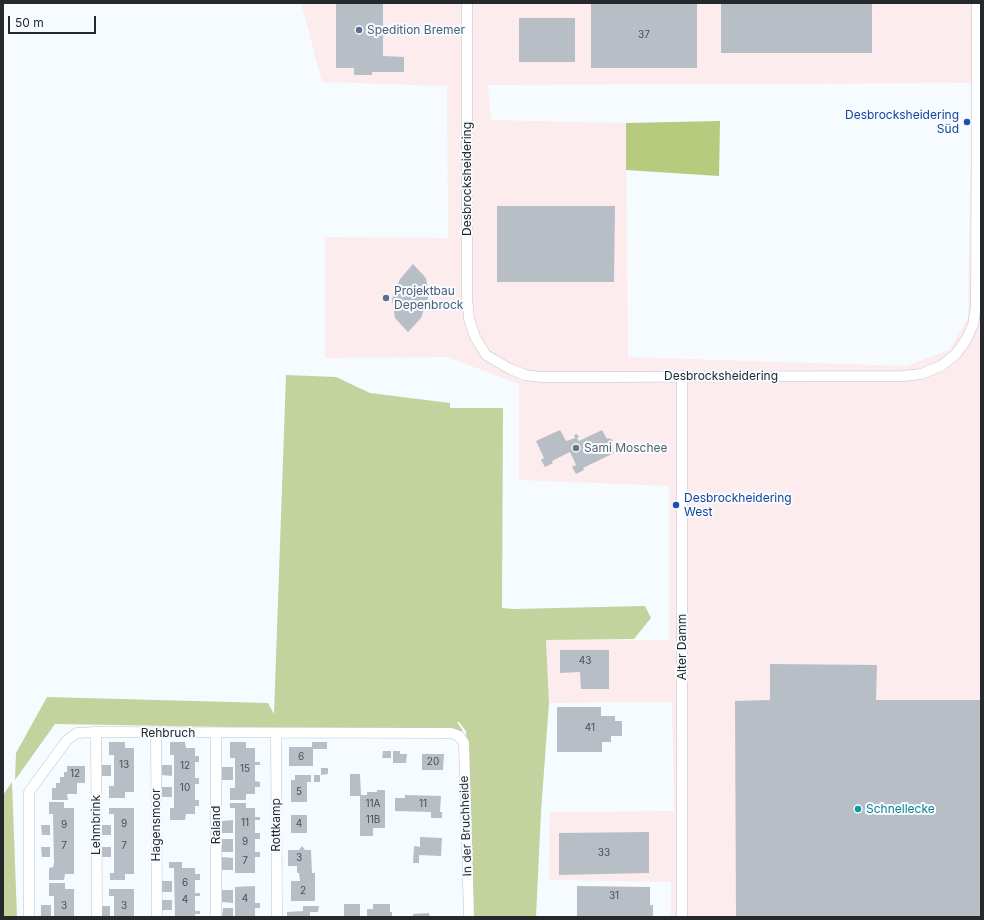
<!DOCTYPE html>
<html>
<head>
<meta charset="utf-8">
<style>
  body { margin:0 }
  #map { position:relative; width:984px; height:920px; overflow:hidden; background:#f6fbff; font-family:Inter,sans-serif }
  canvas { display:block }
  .frame { position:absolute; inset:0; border:4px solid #26292c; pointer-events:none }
  .scale { position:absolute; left:8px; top:16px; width:88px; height:18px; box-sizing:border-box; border:2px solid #26292c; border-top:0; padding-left:5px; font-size:12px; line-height:14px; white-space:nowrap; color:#26292c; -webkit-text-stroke:3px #f6fbff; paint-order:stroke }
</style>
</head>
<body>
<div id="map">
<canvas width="984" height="920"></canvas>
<div class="frame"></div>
<div class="scale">50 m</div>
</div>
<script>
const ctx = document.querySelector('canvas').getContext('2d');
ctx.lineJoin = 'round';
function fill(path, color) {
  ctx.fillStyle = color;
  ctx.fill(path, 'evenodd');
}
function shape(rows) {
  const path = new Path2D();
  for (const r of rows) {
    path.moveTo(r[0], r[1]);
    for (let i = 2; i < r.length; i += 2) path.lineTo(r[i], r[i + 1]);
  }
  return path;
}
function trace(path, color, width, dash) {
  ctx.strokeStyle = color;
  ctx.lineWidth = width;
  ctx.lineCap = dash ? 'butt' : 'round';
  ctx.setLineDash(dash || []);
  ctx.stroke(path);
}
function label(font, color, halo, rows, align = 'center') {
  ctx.font = font + ' Inter,sans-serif';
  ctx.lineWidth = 4;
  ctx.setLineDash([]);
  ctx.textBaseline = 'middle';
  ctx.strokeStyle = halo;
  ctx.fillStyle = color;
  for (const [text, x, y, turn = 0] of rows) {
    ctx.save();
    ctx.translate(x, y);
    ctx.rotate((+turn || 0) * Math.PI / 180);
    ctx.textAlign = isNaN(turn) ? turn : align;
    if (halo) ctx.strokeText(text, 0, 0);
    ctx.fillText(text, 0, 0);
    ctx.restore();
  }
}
const commercial = shape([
  [301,3,981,3,981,83,488,85,491,120,626,123,628,357,907,366,949,350,968,318,971,125,981,125,981,917,671,917,671,882,549,880,550,812,674,811,672,702,549,703,546,640,669,640,669,486,519,480,519,384,447,357,325,358,325,237,448,238,447,86,322,82]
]);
const green = shape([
  [286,375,336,377,370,393,450,403,450,408,503,408,502,608,513,609,645,606,651,618,634,639,546,640,549,703,541,812,536,917,474,917,466,731,459,722,457,722,463,731,55,724,15,780,16,753,47,697,268,703,274,714],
  [12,782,17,917,3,917,3,795]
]);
const forest = shape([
  [720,121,719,176,626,170,626,123]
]);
const building = shape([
  [336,3,383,3,383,56,404,57,404,72,372,72,372,75,354,75,354,68,336,68],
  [591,3,697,3,697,68,591,68],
  [721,3,872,3,872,53,721,53],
  [519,18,575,18,575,62,519,62],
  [497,206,615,206,614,282,497,282],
  [413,264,426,278,429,295,421,318,408,332,395,318,392,299,400,279],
  [560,430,566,441,575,438,574,435,577,434,579,437,577,438,579,441,602,430,607,439,608,438,613,440,610,445,614,453,583,468,584,470,576,474,572,467,576,465,570,452,552,461,553,463,545,467,541,460,544,458,536,441],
  [560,650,609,650,609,689,581,689,580,672,560,673],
  [770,664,877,665,876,700,981,700,981,917,736,917,735,701,770,700],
  [557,707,601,707,601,716,615,716,615,721,622,721,622,736,611,736,611,742,602,742,602,752,557,752],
  [109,742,125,742,125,748,134,748,134,792,125,792,125,798,109,798,109,786,114,786,114,755,109,755],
  [170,742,185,742,186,748,195,748,195,756,199,756,199,762,195,762,195,778,199,778,199,784,195,784,195,800,199,800,199,806,195,806,195,814,186,814,185,820,170,820,170,808,174,808,174,755,170,755],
  [230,742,246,742,246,748,255,748,255,762,260,762,260,765,255,765,255,781,260,782,260,787,255,787,255,794,246,794,246,800,230,800,230,788,235,788,235,758,230,758],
  [312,742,327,742,327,749,313,749,313,766,289,766,289,747,312,747],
  [383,751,391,751,391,758,382,758],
  [393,751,400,751,400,754,407,754,406,763,393,763],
  [422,754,444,754,443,770,422,770],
  [102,765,111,765,111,776,102,776],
  [162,765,172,765,172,776,162,775],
  [67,766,85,766,85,783,77,783,77,794,67,794,68,800,52,800,52,788,56,788,56,783,60,783,60,777,64,777,64,772,67,772],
  [222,767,233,767,233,780,222,780],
  [321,768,328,768,328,774,321,775],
  [350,774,360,774,361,795,367,795,367,792,377,792,377,790,385,790,385,828,373,828,373,836,360,836,360,796,350,796],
  [295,775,311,775,311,782,307,782,307,802,291,802,291,780,295,780],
  [314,775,320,775,320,782,314,782],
  [162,787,172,787,172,797,162,797],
  [405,795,441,796,440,812,442,812,442,818,431,818,431,812,395,811,395,798,405,798],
  [49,802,64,802,64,808,74,808,74,874,65,874,64,880,49,880,49,868,53,867,54,863,53,814,49,814],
  [230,803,246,803,246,808,255,808,255,817,260,817,260,820,255,820,255,833,260,833,260,839,255,839,255,852,260,852,260,857,255,857,255,873,235,873,235,808,230,808],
  [109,808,134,808,134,874,125,874,125,880,110,880,110,873,114,873,114,814,109,814],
  [291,815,307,815,307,833,291,833],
  [233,820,233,833,222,833,222,821],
  [41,825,50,825,50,835,42,835],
  [102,825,111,825,111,835,102,835],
  [649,832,649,873,559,875,559,833],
  [420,837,442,838,441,856,419,855,419,863,413,863,414,846,420,847],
  [222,839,233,839,233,852,222,852],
  [302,846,305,850,311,850,312,873,315,873,315,901,291,901,291,881,300,881,299,873,297,873,297,866,288,866,288,850,299,850],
  [41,847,50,847,50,857,42,857],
  [102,847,111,847,111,857,102,857],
  [222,857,233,858,233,870,222,870],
  [169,862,182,862,182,868,195,868,195,874,200,874,200,880,195,880,195,893,200,893,200,896,195,896,195,911,200,911,200,914,195,914,195,917,175,917,174,868,169,868],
  [162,881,172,881,172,892,162,892],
  [49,883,65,883,65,889,74,889,74,917,54,917,54,896,49,896],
  [255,886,255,903,260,903,260,908,255,908,255,917,235,917,235,887],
  [577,886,650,887,650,905,653,905,653,917,577,917],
  [109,889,134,889,134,917,114,917,114,896,109,896],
  [222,890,233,890,233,903,222,902],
  [162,900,172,900,172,910,162,910],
  [344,904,360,904,360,917,344,917],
  [373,904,390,904,390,912,392,912,392,917,367,917,367,909,373,909],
  [41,905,51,905,51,917,41,917],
  [102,906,110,906,110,917,102,917],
  [303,906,319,906,318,912,310,912,310,917,287,917,287,912,303,911],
  [223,908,233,908,233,917,222,917],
  [429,913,430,917,413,917,413,914]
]);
const minor = shape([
  [467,3,467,297,469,319,475,337,486,355,510,369,525,375,541,377,596,377,903,376,921,374,941,366,956,354,966,340,973,325,976,306,977,3],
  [96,732,97,917],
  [156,733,157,917],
  [276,733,277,917],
  [29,917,29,792,67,740,77,733,96,732,451,733,459,736,464,743,469,917],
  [216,917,216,733],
  [682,917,682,376]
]);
const markers = [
  [359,30,4,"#5c6f8a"],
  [967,122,4,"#1a4fb4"],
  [386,298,4,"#5c6f8a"],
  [576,448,4,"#6b7280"],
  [676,505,4,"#1a4fb4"],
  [858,809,4,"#0f9aa8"]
];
const numberNames = [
  ["37",644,35],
  ["43",585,661],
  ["41",590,728],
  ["6",301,757],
  ["20",433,762],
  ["13",124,765],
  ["12",185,766],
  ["15",245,769],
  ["12",75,774],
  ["10",185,788],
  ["5",299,792],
  ["11A",373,804],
  ["11",423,804],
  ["11B",373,820],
  ["11",245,823],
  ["9",124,824],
  ["4",299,824],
  ["9",64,825],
  ["9",245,842],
  ["7",64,846],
  ["7",124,846],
  ["33",604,853],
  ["3",299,858],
  ["7",245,861],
  ["6",185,883],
  ["2",303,891],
  ["31",614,896],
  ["4",245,899],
  ["4",185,900],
  ["3",64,906],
  ["3",124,906]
];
const serviceNames = [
  ["Spedition Bremer",367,30],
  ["Projektbau",394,291],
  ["Depenbrock",394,305]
];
const transitNames = [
  ["Desbrocksheidering",959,115],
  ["Süd",959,129],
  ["Desbrockheidering",684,498,"left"],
  ["West",684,512,"left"]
];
const streetNames = [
  ["Desbrocksheidering",467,179,-90],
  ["Desbrocksheidering",721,376],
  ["Alter Damm",682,647,-90],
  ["Rehbruch",168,733],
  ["Lehmbrink",96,825,-90],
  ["Hagensmoor",156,825,-90],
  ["Raland",216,825,-90],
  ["Rottkamp",276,825,-90],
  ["In der Bruchheide",466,826,-92]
];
const worshipNames = [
  ["Sami Moschee",584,448]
];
const cultureNames = [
  ["Schnellecke",866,809]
];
fill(commercial, '#fcecee');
fill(green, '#c4d29d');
fill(forest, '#b7ca7d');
fill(building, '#b8bec5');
trace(minor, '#bdc4cb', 11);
trace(minor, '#fff', 10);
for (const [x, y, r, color] of markers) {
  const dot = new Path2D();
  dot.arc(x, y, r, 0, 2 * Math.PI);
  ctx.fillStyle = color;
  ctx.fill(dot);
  trace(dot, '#f6fbff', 1.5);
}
label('10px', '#4a4e52', null, numberNames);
label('12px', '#4e5e75', '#f6fbff', serviceNames, 'left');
label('12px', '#164399', '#f6fbff', transitNames, 'right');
label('12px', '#26292c', '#f6fbff', streetNames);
label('12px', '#5b616d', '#f6fbff', worshipNames, 'left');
label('12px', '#0d838f', '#f6fbff', cultureNames, 'left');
</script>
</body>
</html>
